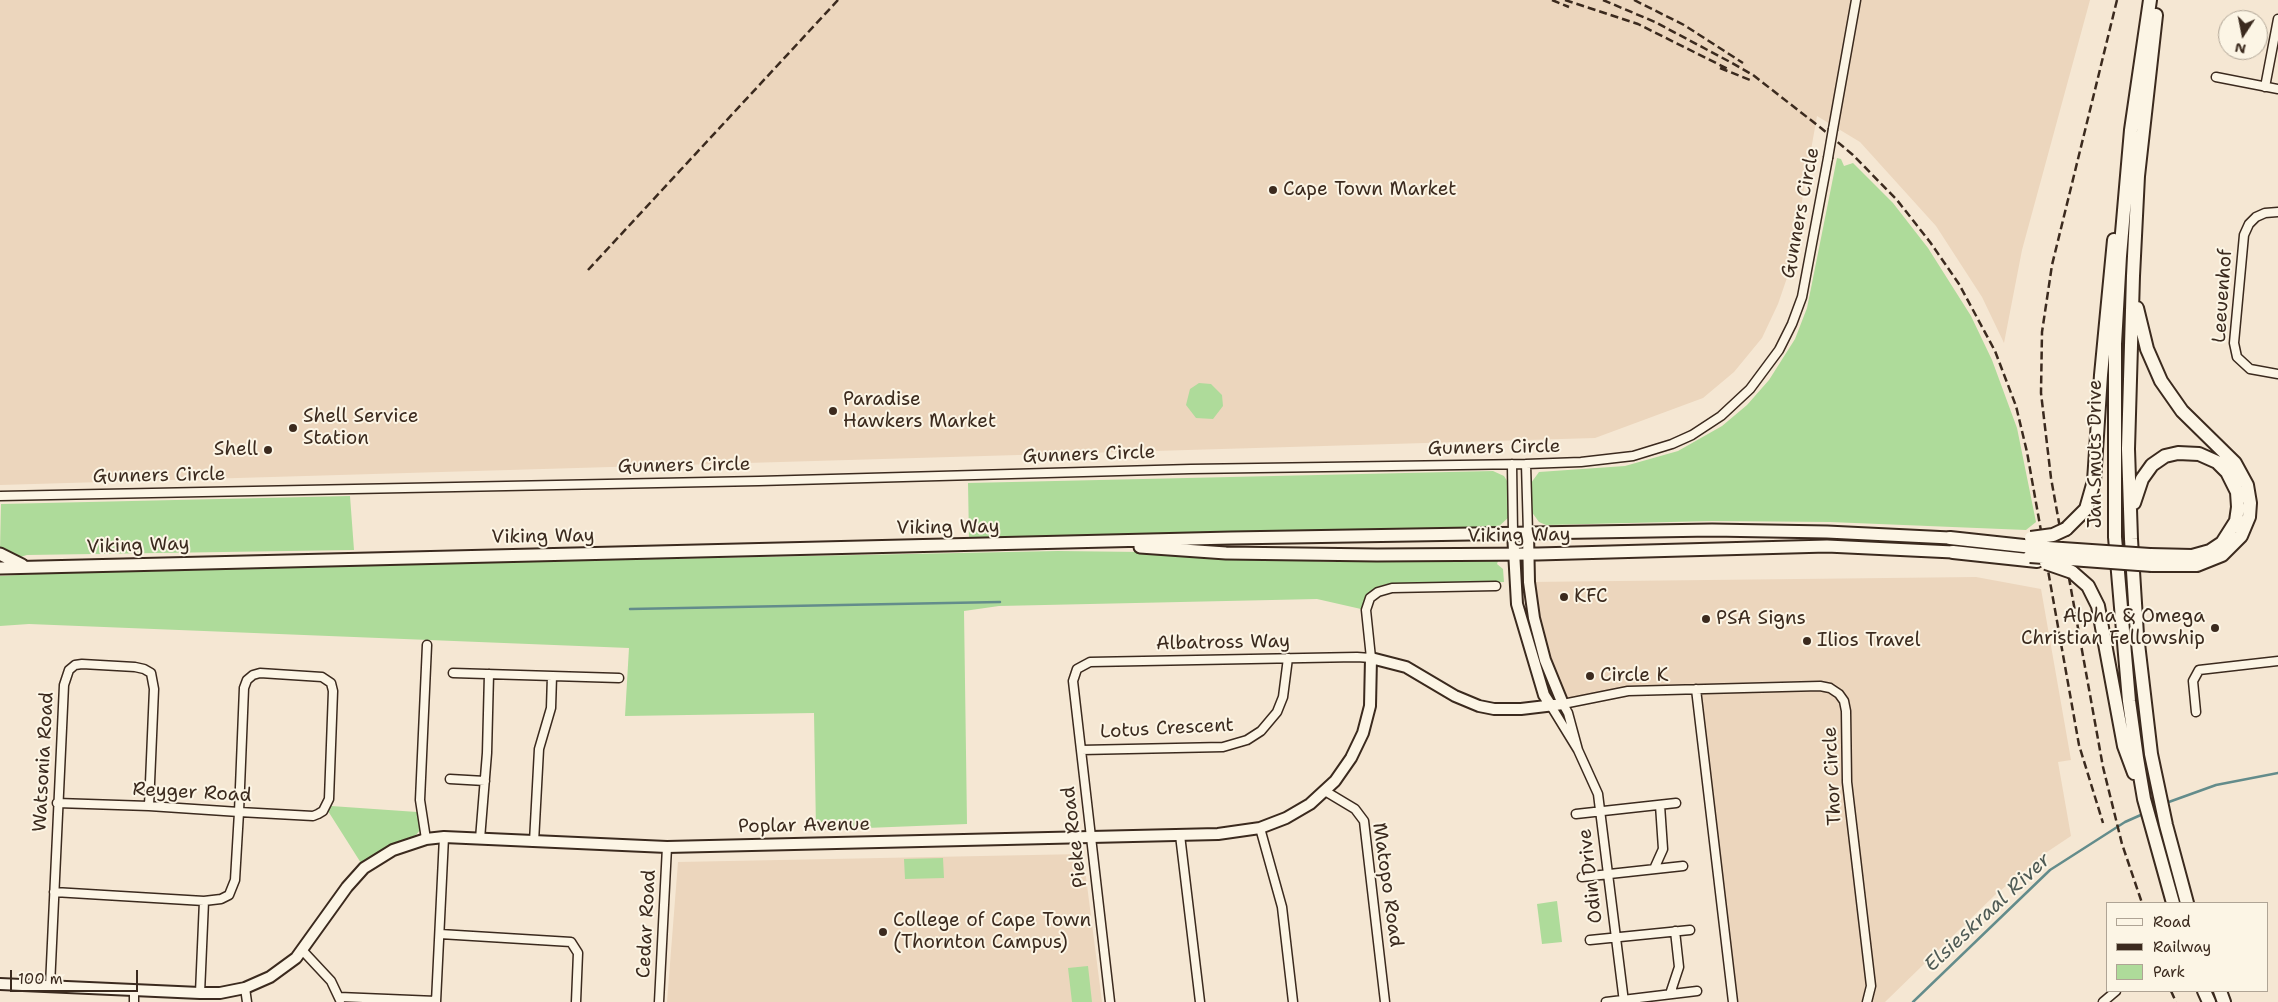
<!DOCTYPE html>
<html>
<head>
<meta charset="utf-8">
<style>
  body { margin:0 }
  #map { position:relative; width:2278px; height:1002px; overflow:hidden; background:#f5e7d3; font-family:"Shantell Sans",sans-serif }
  canvas { display:block }
  .legend { position:absolute; left:2106px; top:902px; width:162px; height:90px; box-sizing:border-box; background:#fcf5e5; border:1px solid #afa495; margin:0; padding:6px 9px; list-style:none; font-size:15px; color:#3b2a1e }
  .legend li { display:flex; align-items:center; gap:10px; height:25px }
  .legend b { width:25px; border:1px solid #afa495 }
  .north { position:absolute; left:2218px; top:10px; width:50px; height:50px; box-sizing:border-box; background:#fcf5e5; border:1px solid #afa495; border-radius:50%; rotate:191deg; font-size:14px; font-weight:700; line-height:20px; text-align:center; color:#3b2a1e }
  .north::after { content:''; display:block; margin:auto; width:18px; height:22px; background:#3b2a1e; clip-path:polygon(50% 0,100% 100%,50% 72%,0 100%) }
  .scale { position:absolute; left:10px; top:970px; width:128px; height:22px; box-sizing:border-box; border:2px solid #3b2a1e; border-top:0; padding-left:6px; font-size:15px; line-height:18px; white-space:nowrap; color:#3b2a1e; -webkit-text-stroke:4px #fcf5e5; paint-order:stroke }
</style>
</head>
<body>
<div id="map">
<canvas width="2278" height="1002"></canvas>
<ul class="legend">
<li><b style="height:6px;background:#fcf5e5"></b>Road</li>
<li><b style="height:6px;background:#3b2a1e"></b>Railway</li>
<li><b style="height:14px;background:#aedb9a"></b>Park</li>
</ul>
<div class="north">N</div>
<div class="scale">100 m</div>
</div>
<script>
const ctx = document.querySelector('canvas').getContext('2d');
ctx.lineJoin = 'round';
function fill(path, color) {
  ctx.fillStyle = color;
  ctx.fill(path, 'evenodd');
}
function shape(rows) {
  const path = new Path2D();
  for (const r of rows) {
    path.moveTo(r[0], r[1]);
    for (let i = 2; i < r.length; i += 2) path.lineTo(r[i], r[i + 1]);
  }
  return path;
}
function trace(path, color, width, dash) {
  ctx.strokeStyle = color;
  ctx.lineWidth = width;
  ctx.lineCap = dash ? 'butt' : 'round';
  ctx.setLineDash(dash || []);
  ctx.stroke(path);
}
function label(font, color, halo, rows, align = 'center') {
  ctx.font = font + ' "Shantell Sans",sans-serif';
  ctx.lineWidth = 4;
  ctx.setLineDash([]);
  ctx.textBaseline = 'middle';
  ctx.strokeStyle = halo;
  ctx.fillStyle = color;
  for (const [text, x, y, turn = 0] of rows) {
    ctx.save();
    ctx.translate(x, y);
    ctx.rotate((+turn || 0) * Math.PI / 180);
    ctx.textAlign = isNaN(turn) ? turn : align;
    if (halo) ctx.strokeText(text, 0, 0);
    ctx.fillText(text, 0, 0);
    ctx.restore();
  }
}
const built = shape([
  [0,0,2090,0,2022,250,2004,343,1982,297,1936,226,1860,142,1817,116,1790,269,1778,304,1762,338,1734,372,1703,398,1595,438,0,485],
  [1976,577,2041,589,2071,760,2058,762,2071,836,2047,852,1995,895,1885,1002,1733,1002,1696,689,1628,691,1563,704,1556,688,1529,582],
  [1083,854,1102,1002,667,1002,678,862]
]);
const green = shape([
  [1837,158,1841,159,1844,166,1853,163,1893,203,1928,248,1971,316,1992,360,2017,428,2036,522,2026,530,1830,522,1712,521,1546,525,1539,522,1531,511,1531,483,1539,472,1625,466,1678,451,1722,426,1747,405,1769,380,1795,339,1807,308],
  [1199,383,1211,384,1222,395,1223,406,1213,419,1196,418,1186,405,1190,389],
  [1493,471,1504,476,1509,484,1509,517,1497,528,969,539,968,483],
  [350,496,354,550,27,555,20,557,0,550,1,504],
  [1058,551,1142,552,1332,562,1495,559,1498,561,1497,564,1503,569,1504,582,1387,584,1377,587,1369,593,1361,609,1317,599,999,606,964,611,967,824,816,830,814,713,625,716,629,648,29,624,0,626,0,576,108,570],
  [331,806,417,812,420,830,416,835,388,846,361,863,328,811],
  [943,858,944,878,905,879,904,859],
  [1557,901,1562,942,1542,944,1537,904],
  [1088,966,1092,1002,1072,1002,1068,968]
]);
const stream = shape([
  [630,609,1000,602],
  [2166,803,2216,785,2278,773],
  [1913,1002,2050,870,2125,822,2143,814]
]);
const minor = shape([
  [2216,77,2278,89],
  [2265,87,2278,19],
  [1833,129,1856,0],
  [2278,212,2265,213,2256,217,2249,224,2244,235,2234,343,2237,357,2250,369,2278,374],
  [1512,464,1513,533],
  [1526,464,1528,533],
  [0,496,759,481,1191,469,1526,464,1581,462,1633,456,1672,444,1692,435,1721,416,1750,389,1779,350,1792,324,1802,297,1828,158],
  [453,673,619,678],
  [1696,689,1733,1002],
  [1551,706,1578,750,1598,794,1624,1002],
  [2196,712,2193,681,2199,670,2278,661],
  [1081,750,1223,747,1247,740,1261,731,1277,712,1283,697,1288,658],
  [1578,750,1568,713,1563,704,1628,691,1820,686,1830,688,1839,694,1844,701,1846,711,1847,782,1871,986,1867,1002],
  [450,779,485,781],
  [1325,791,1355,809,1364,821,1385,1002],
  [1576,814,1676,803],
  [1260,828,1282,907,1293,1002],
  [1180,835,1200,1002],
  [426,839,420,800,427,645],
  [480,839,487,753,489,674],
  [534,842,539,749,551,708,552,676],
  [1654,869,1663,849,1660,805],
  [1582,877,1683,866],
  [54,892,204,901,221,899,229,895,235,880,239,812,244,688,247,680,253,675,260,673,322,677,331,683,333,691,329,799,323,811,318,814,313,816,239,812,149,806,57,803],
  [440,934,571,942,578,953,576,1002],
  [1590,940,1690,930],
  [303,951,331,981,340,1000],
  [50,986,64,685,69,670,75,665,82,664,135,667,144,669,151,673,154,689,149,806],
  [245,988,247,1002],
  [200,993,204,901],
  [1670,994,1679,967,1675,931],
  [339,997,436,1001],
  [134,1002,134,990],
  [436,1002,444,837],
  [659,1002,667,847],
  [1110,1002,1073,681,1077,669,1090,662,1357,657,1371,658,1366,610,1370,598,1378,592,1392,588,1496,586],
  [1606,1002,1697,991],
  [2103,1002,2116,991]
]);
const tertiary = shape([
  [1513,533,1517,604,1544,695,1551,706],
  [0,984,200,993,220,993,245,988,270,977,296,958,347,887,364,868,393,850,426,839,444,837,667,847,1218,834,1260,828,1286,818,1310,804,1335,781,1351,758,1363,733,1370,706,1371,658,1406,667,1455,696,1479,706,1494,709,1521,709,1563,704,1545,660,1534,618,1529,582,1528,533]
]);
const secondary = shape([
  [1140,547,1226,553,1377,555,1538,554,1827,546,1953,552],
  [0,554,22,565],
  [0,568,1231,538,1712,530,1827,532,1950,538]
]);
const primary = shape([
  [2150,0,2131,130,2120,256,2115,344,2115,537,2129,701,2137,758,2144,799,2173,903],
  [2156,15,2138,176,2133,276,2128,449,2131,539,2137,635,2151,754,2166,825,2187,903],
  [2137,308,2147,349,2161,381,2182,411,2235,463,2247,485,2250,503,2249,517,2241,536,2222,555,2197,565,2152,565],
  [2134,503,2142,479,2152,465,2165,456,2178,453,2199,454,2217,462,2227,472,2237,492,2238,507,2236,521,2222,543,2210,551,2192,556,2150,555],
  [2066,529,2086,509,2094,481,2101,375,2114,240],
  [1950,538,2033,547],
  [1953,552,2037,561],
  [2072,572,2088,586,2098,606,2124,746,2134,773],
  [2204,991,2209,1002],
  [2220,991,2224,1002]
]);
const rail = shape([
  [1552,0,1569,7],
  [1565,0,1638,24,1728,69],
  [1603,0,1655,22,1732,63,1753,75,1821,128,1853,155,1897,200,1930,242,1959,284,1995,351,2016,406,2027,452,2079,745,2103,823],
  [1634,0,1684,25,1743,63],
  [2117,0,2052,265,2042,332,2041,393,2051,478,2103,767,2122,844,2142,903],
  [1720,68,1750,80],
  [588,270,838,0],
  [2171,991,2176,1002]
]);
const minorBridge = shape([
  [1828,158,1833,129]
]);
const primaryBridge = shape([
  [2031,538,2053,535,2066,529],
  [2033,547,2150,555],
  [2030,556,2152,565],
  [2046,563,2072,572]
]);
const markers = [
  [1273,190,5,"#3b2a1e"],
  [833,411,5,"#3b2a1e"],
  [293,428,5,"#3b2a1e"],
  [268,450,5,"#3b2a1e"],
  [1564,597,5,"#3b2a1e"],
  [1706,619,5,"#3b2a1e"],
  [2215,628,5,"#3b2a1e"],
  [1807,641,5,"#3b2a1e"],
  [1590,676,5,"#3b2a1e"],
  [883,932,5,"#3b2a1e"]
];
const poiNames = [
  ["Cape Town Market",1283,190],
  ["Paradise",843,400],
  ["Hawkers Market",843,422],
  ["Shell Service",303,417],
  ["Station",303,439],
  ["Shell",258,450,"right"],
  ["KFC",1574,597],
  ["Alpha & Omega",2205,617,"right"],
  ["Christian Fellowship",2205,639,"right"],
  ["PSA Signs",1716,619],
  ["Ilios Travel",1817,641],
  ["Circle K",1600,676],
  ["College of Cape Town",893,921],
  ["(Thornton Campus)",893,943]
];
const streetNames = [
  ["Gunners Circle",1801,213,-79],
  ["Leeuenhof",2223,296,-86],
  ["Gunners Circle",1494,448,-1],
  ["Jan Smuts Drive",2096,454,-90],
  ["Gunners Circle",1089,455,-2],
  ["Gunners Circle",684,466,-1],
  ["Gunners Circle",159,476,-1],
  ["Viking Way",948,528,-1],
  ["Viking Way",1519,536,-1],
  ["Viking Way",543,537,-1],
  ["Viking Way",138,546,-2],
  ["Albatross Way",1223,643,-1],
  ["Lotus Crescent",1167,729,-3],
  ["Watsonia Road",44,762,-87],
  ["Thor Circle",1833,776,-93],
  ["Reyger Road",192,793,3],
  ["Poplar Avenue",804,826,-1],
  ["Pieke Road",1075,837,-97],
  ["Odin Drive",1591,876,-97],
  ["Matopo Road",1387,885,82],
  ["Cedar Road",647,924,-87]
];
const waterNames = [
  ["Elsieskraal River",1988,913,-43]
];
fill(built, '#ecd6bd');
fill(green, '#aedb9a');
trace(stream, '#638c8b', 2.5);
trace(minor, '#3b2a1e', 11);
trace(tertiary, '#3b2a1e', 14);
trace(secondary, '#3b2a1e', 15);
trace(primary, '#3b2a1e', 16);
trace(minor, '#fcf5e5', 8);
trace(tertiary, '#fcf5e5', 10);
trace(secondary, '#fcf5e5', 11);
trace(primary, '#fcf5e5', 12);
trace(rail, '#3b2a1e', 2.5, [8, 4]);
trace(minorBridge, '#3b2a1e', 11, []);
trace(primaryBridge, '#3b2a1e', 16, []);
trace(minorBridge, '#fcf5e5', 8);
trace(primaryBridge, '#fcf5e5', 12);
for (const [x, y, r, color] of markers) {
  const dot = new Path2D();
  dot.arc(x, y, r, 0, 2 * Math.PI);
  ctx.fillStyle = color;
  ctx.fill(dot);
  trace(dot, '#fcf5e5', 2);
}
label('19px', '#3b2a1e', '#fcf5e5', poiNames, 'left');
label('19px', '#3b2a1e', '#fcf5e5', streetNames);
label('italic 20px', '#4f5b55', '#fcf5e5', waterNames);
</script>
</body>
</html>
